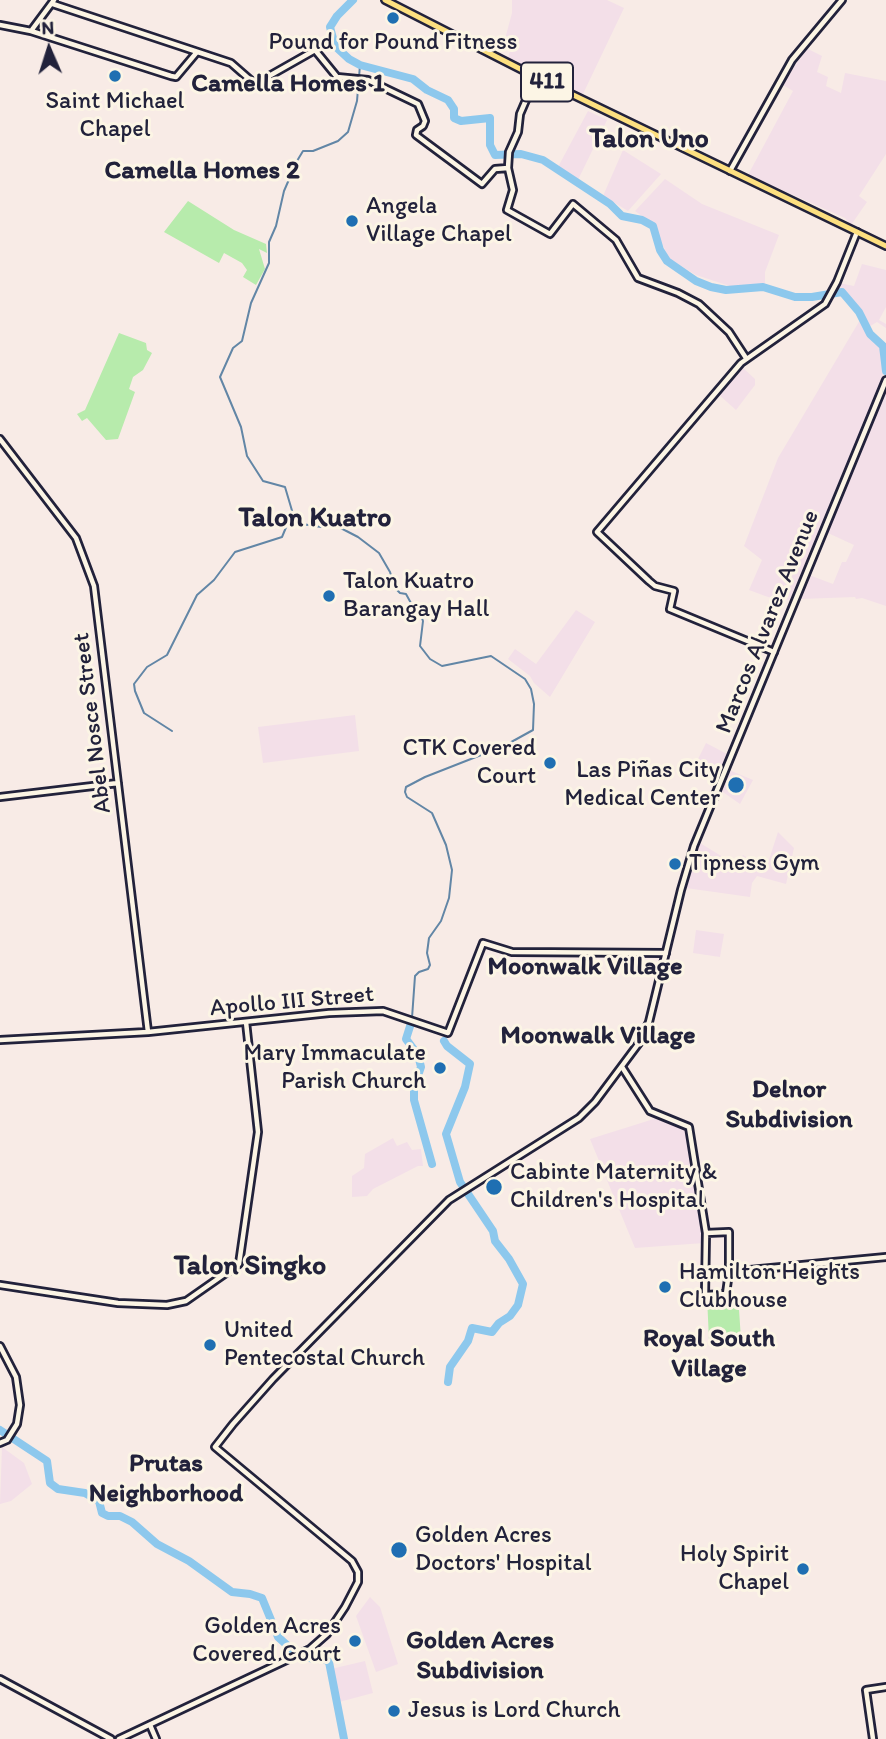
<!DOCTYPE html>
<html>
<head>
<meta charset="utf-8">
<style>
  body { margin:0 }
  #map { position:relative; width:886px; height:1739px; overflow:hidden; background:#f8ebe6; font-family:Itim,sans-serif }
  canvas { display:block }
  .north { position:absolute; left:14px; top:14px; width:70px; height:70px; -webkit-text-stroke:5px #fcf5e5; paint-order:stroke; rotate:357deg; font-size:19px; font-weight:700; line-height:28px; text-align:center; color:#22223b }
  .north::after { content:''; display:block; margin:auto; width:24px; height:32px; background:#22223b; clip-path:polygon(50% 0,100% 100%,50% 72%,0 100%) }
</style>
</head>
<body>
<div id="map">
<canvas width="886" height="1739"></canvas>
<div class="north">N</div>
</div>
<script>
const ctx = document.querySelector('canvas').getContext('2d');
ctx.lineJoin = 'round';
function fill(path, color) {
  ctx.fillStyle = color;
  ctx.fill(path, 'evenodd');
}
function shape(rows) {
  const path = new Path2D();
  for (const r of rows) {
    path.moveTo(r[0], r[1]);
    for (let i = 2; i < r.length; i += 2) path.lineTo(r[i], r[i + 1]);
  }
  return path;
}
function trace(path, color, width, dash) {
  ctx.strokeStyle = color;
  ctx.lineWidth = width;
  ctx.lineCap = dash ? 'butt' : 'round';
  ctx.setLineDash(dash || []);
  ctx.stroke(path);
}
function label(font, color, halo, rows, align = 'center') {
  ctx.font = font + ' Itim,sans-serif';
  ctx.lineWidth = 6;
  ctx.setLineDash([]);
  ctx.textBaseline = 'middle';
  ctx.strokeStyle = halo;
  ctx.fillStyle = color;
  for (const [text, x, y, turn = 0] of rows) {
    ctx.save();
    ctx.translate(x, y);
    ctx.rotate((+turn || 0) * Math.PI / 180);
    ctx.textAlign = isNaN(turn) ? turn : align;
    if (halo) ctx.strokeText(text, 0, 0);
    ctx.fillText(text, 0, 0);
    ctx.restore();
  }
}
const built = shape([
  [512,0,607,0,624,8,583,94,508,58,513,41,505,39,512,13],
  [806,48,822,56,817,72,828,77,826,86,841,93,845,73,886,81,886,154,859,196,867,202,851,225,845,218,748,175,793,91,783,85],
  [588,111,607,120,577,182,558,167],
  [623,150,661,174,628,211,603,196],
  [665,179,702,204,779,235,765,272,765,284,739,289,696,275,669,259,654,225,635,211],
  [862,264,886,270,886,307,879,320,886,324,886,328,877,322,867,328,863,311,842,292,835,291,839,283,854,286],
  [860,320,867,336,881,349,883,376,790,600,768,597,749,590,762,560,744,546,778,458],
  [742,367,755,379,755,385,736,410,718,394],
  [886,390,886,606,862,598,856,599,855,597,800,599,809,575,833,584,842,562,846,562,854,545,828,533],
  [576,610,595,622,550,697,534,683,530,676,508,659,515,649,536,664],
  [355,715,359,751,263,763,258,727],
  [706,743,727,754,715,782,694,767],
  [729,770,753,780,740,804,720,790],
  [778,832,794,848,786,884,757,876,752,883,750,897,686,888,700,843,736,865,743,855,766,869],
  [696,930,724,934,720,957,693,953],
  [657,1118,685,1128,704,1243,635,1248,590,1139],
  [393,1138,397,1146,407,1142,412,1150,421,1149,423,1166,418,1166,373,1189,367,1196,352,1197,352,1176,364,1168,365,1154],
  [2,1447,24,1463,32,1484,11,1501,0,1504],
  [370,1597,380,1607,398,1664,376,1672,356,1616],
  [365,1661,373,1693,339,1702,331,1669]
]);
const green = shape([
  [188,201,234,230,266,244,267,253,259,249,265,269,256,285,243,277,247,270,242,263,224,253,219,263,164,232],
  [119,333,146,343,147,350,152,353,143,370,133,377,129,389,135,392,118,439,106,440,87,418,82,421,77,414,85,410],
  [738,1295,741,1339,709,1340,707,1297]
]);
const stream = shape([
  [360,65,357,101,348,132,338,141,313,151,303,151,297,161,284,191,276,226,269,242,269,263,251,303,242,341,233,348,220,377,241,427,247,456,263,481,285,487,293,514,302,524,321,527,329,522,358,537,379,553,390,572,395,588,400,593,406,594,412,605,420,613,423,621,420,646,430,659,442,666,491,656,525,679,531,689,534,704,533,730,504,746,425,777,406,787,405,792,407,797,432,813,446,845,452,870,449,898,441,921,429,938,427,953,430,965,428,969,419,972,415,976,412,1018],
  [172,731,144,713,135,691,134,684,147,667,167,655,197,595,214,580,235,552,282,537,287,525,295,518]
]);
const river = shape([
  [353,0,337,16,330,27,335,46,349,59,360,65,413,79,427,90,448,100,454,109,454,118,461,121,490,118,490,145,495,155,521,154,543,160,610,204,622,216,642,220,653,226,660,250,667,261,696,281,711,287,726,290,763,287,795,297,812,297,842,292,859,312,870,334,883,346,886,371],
  [412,1020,406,1039,418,1055,421,1067,414,1087,414,1100,432,1164],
  [444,1041,447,1046,470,1064,465,1087,446,1134,460,1182,493,1231,495,1241,509,1259,523,1284,518,1305,510,1316,499,1323,492,1332,472,1328,468,1341,450,1367,448,1382],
  [0,1430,47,1461,50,1483,58,1489,85,1493,99,1501,102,1513,108,1516,120,1516,132,1522,157,1544,189,1561,232,1592,250,1594,262,1598,278,1637,298,1655,314,1659],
  [324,1659,329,1662,344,1739]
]);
const tertiary = shape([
  [53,4,231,63,255,84,315,50,337,77,368,80,418,104,425,121,423,126,417,130,416,135,482,184,495,169,508,168],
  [0,25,31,31,171,76,176,77,197,52],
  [31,31,54,0],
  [536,77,520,114,518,132,509,152,508,168,513,190,507,210,550,234,573,204,616,240,638,278,678,293,699,304,729,332,746,358],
  [730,171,792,60,842,0],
  [0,439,76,538,94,586,148,1032],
  [774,652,670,609,674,591,655,586,649,581,597,532,741,363,825,304,837,282,857,232],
  [0,797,118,783],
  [0,1040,148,1032,329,1013,383,1011,448,1033,483,943,512,952,666,953],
  [622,1067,650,1111,689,1127,706,1233,705,1295,726,1294,729,1272,729,1232,706,1233],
  [729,1272,886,1257],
  [0,1285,118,1303,167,1305,186,1301,239,1264,258,1132,246,1022],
  [0,1346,16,1377,20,1405,17,1424,7,1440,0,1443],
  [150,1725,156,1739],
  [873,1739,866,1690,886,1687]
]);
const secondary = shape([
  [0,1679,111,1739],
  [119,1739,310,1649,327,1634,345,1607,358,1582,358,1572,352,1561,215,1447,233,1424,273,1379,449,1200,579,1118,595,1102,639,1043,649,1022,681,890,694,846,886,380]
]);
const trunk = shape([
  [385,0,536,77,886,246]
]);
const markers = [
  [393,18,7,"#1f6fb2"],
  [115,76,7,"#1f6fb2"],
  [352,221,7,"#1f6fb2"],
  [329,596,7,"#1f6fb2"],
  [550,763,7,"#1f6fb2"],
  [736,785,9,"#1f6fb2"],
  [675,864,7,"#1f6fb2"],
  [440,1068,7,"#1f6fb2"],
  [494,1187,9,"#1f6fb2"],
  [665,1287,7,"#1f6fb2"],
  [210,1345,7,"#1f6fb2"],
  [399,1550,9,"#1f6fb2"],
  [803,1569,7,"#1f6fb2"],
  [355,1641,7,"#1f6fb2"],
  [394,1711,7,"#1f6fb2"]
];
const shields = [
  [547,82,52]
];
const shieldNames = [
  ["411",547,82]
];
const poiNames = [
  ["Pound for Pound Fitness",393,43,"center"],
  ["Saint Michael",115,102,"center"],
  ["Chapel",115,130,"center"],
  ["Angela",366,207],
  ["Village Chapel",366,235],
  ["Talon Kuatro",343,582],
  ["Barangay Hall",343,610],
  ["CTK Covered",536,749,"right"],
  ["Court",536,777,"right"],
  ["Las Piñas City",720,771,"right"],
  ["Medical Center",720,799,"right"],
  ["Tipness Gym",689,864],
  ["Mary Immaculate",426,1054,"right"],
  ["Parish Church",426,1082,"right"],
  ["Cabinte Maternity &",510,1173],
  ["Children's Hospital",510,1201],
  ["Hamilton Heights",679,1273],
  ["Clubhouse",679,1301],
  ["United",224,1331],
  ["Pentecostal Church",224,1359],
  ["Golden Acres",415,1536],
  ["Doctors' Hospital",415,1564],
  ["Holy Spirit",789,1555,"right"],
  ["Chapel",789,1583,"right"],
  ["Golden Acres",341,1627,"right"],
  ["Covered Court",341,1655,"right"],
  ["Jesus is Lord Church",408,1711]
];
const streetNames = [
  ["Marcos Alvarez Avenue",768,622,-68],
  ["Abel Nosce Street",93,723,-97],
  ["Apollo III Street",292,1002,-5]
];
const neighbourhoodNames = [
  ["Camella Homes 1",288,84],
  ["Camella Homes 2",202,171],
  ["Moonwalk Village",585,967],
  ["Moonwalk Village",598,1036],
  ["Delnor",789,1090],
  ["Subdivision",789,1120],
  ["Royal South",709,1339],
  ["Village",709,1369],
  ["Prutas",166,1464],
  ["Neighborhood",166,1494],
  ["Golden Acres",480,1641],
  ["Subdivision",480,1671]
];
const quarterNames = [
  ["Talon Uno",649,140],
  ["Talon Kuatro",315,519],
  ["Talon Singko",250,1267]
];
fill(built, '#f3dfe8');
fill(green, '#b7ebac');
trace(stream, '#6286a6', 2);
trace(river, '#8dc8ed', 8);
trace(tertiary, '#22223b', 10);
trace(secondary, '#22223b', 10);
trace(trunk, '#22223b', 10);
trace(tertiary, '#fcf5e5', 4.5);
trace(secondary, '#fcf5e5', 4.5);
trace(trunk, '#fde080', 5);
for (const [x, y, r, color] of markers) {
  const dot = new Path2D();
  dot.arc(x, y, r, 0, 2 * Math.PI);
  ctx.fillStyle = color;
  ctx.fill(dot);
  trace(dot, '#fcf5e5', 2.5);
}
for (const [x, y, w] of shields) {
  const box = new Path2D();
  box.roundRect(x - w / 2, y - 19.5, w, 39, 5);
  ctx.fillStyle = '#fcf5e5';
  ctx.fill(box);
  trace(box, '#22223b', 2);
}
label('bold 23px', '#22223b', null, shieldNames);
label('24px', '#22223b', '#fcf5e5', poiNames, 'left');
label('24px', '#22223b', '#fcf5e5', streetNames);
label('bold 26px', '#22223b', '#fcf5e5', neighbourhoodNames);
label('bold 28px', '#22223b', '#fcf5e5', quarterNames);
</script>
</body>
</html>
